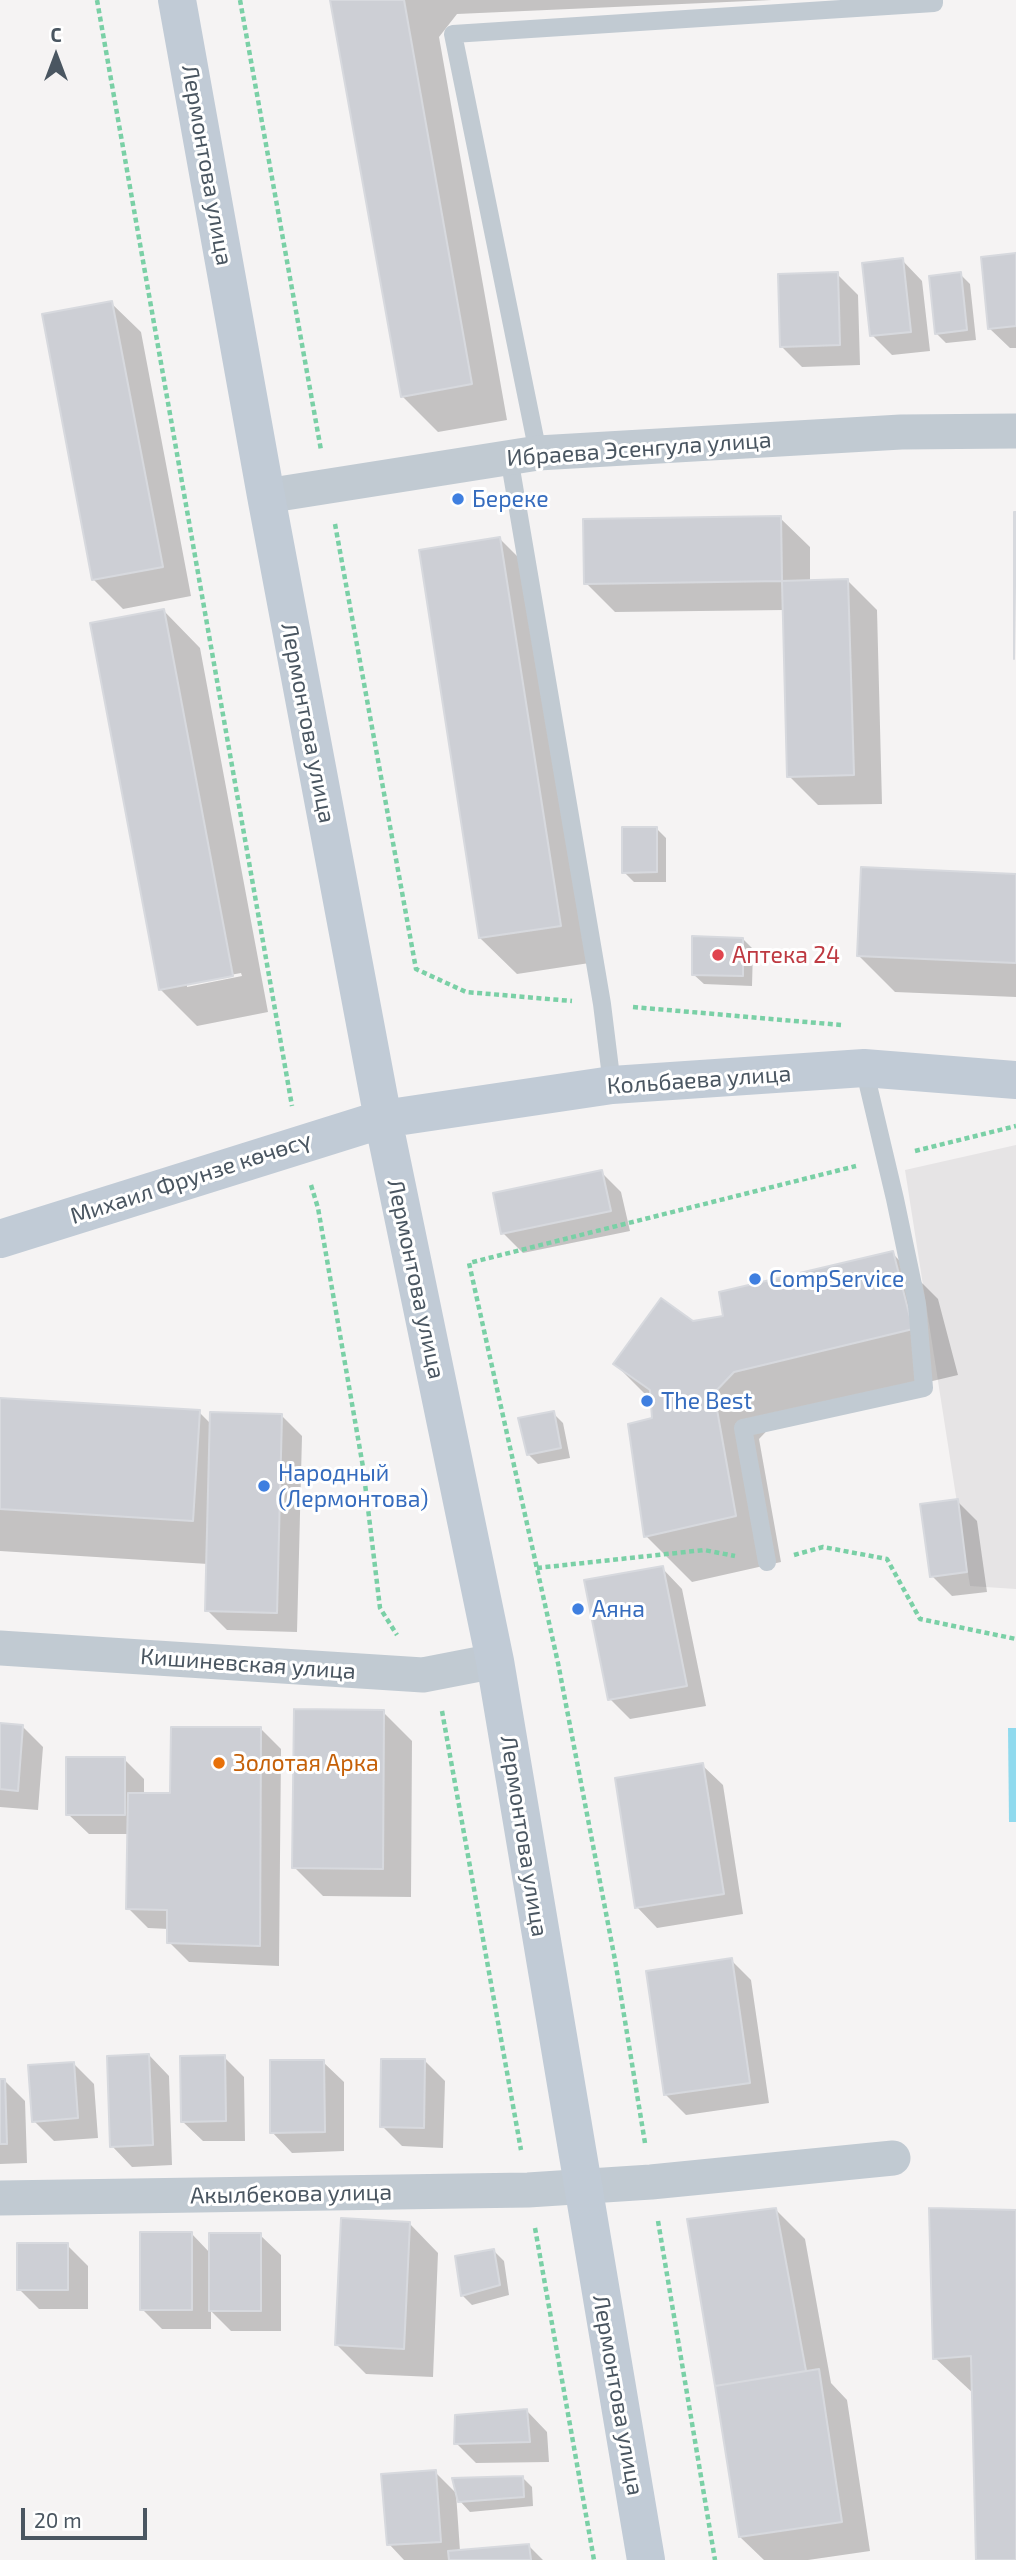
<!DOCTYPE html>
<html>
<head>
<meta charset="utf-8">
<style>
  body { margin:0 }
  #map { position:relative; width:1016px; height:2560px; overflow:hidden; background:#f5f3f3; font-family:"Exo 2",sans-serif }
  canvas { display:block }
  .north { position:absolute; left:21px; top:21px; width:70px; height:70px; -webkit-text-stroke:5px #fff; paint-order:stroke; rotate:0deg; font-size:19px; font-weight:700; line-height:28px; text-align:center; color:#4a5661 }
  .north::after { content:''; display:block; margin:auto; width:24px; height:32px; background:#4a5661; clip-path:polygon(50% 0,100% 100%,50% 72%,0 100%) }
  .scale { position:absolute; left:21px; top:2508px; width:126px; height:32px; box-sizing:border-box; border:4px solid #4a5661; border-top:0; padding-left:9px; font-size:21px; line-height:24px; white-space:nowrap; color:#4a5661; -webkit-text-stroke:5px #fff; paint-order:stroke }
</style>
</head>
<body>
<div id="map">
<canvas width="1016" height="2560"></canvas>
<div class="north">С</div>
<div class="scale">20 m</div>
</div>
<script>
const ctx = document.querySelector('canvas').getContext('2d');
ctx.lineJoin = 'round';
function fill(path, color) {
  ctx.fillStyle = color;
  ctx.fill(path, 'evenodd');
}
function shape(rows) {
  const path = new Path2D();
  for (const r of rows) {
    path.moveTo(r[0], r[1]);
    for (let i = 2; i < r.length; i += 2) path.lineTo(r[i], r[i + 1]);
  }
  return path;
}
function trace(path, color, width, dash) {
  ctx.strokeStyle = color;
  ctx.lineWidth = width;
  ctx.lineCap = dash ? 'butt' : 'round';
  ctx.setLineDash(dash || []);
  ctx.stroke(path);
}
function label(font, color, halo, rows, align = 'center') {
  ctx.font = font + ' "Exo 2",sans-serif';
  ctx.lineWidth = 6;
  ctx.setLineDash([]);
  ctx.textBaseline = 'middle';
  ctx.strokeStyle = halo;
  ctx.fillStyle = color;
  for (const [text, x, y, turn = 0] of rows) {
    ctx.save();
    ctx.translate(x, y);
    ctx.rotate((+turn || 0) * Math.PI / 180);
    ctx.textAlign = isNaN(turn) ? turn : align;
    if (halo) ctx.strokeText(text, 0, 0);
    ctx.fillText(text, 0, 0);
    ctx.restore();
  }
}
const education = shape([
  [1016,1145,1016,1589,970,1586,905,1170]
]);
const water = shape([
  [1008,1728,1016,1728,1016,1822,1009,1822]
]);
const shadow = shape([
  [332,0,772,0,457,14,439,37,507,420,438,432,402,396],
  [1016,255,1016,348,1010,348,989,328],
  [902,260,922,281,930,351,892,355,872,335],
  [837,274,858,295,860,365,802,367,781,346],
  [960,274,970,284,976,340,946,343,936,333],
  [111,303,141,332,191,596,123,609,94,580],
  [780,518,810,547,810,582,848,581,877,610,882,804,818,805,789,776,785,610,615,612,586,583],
  [500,539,536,575,596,962,517,974,480,938],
  [164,611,200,648,268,1012,197,1026,161,990],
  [241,973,242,976,187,987,187,983],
  [656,828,666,838,666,882,634,882,624,872],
  [1016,876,1016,997,895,992,858,955],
  [743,939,753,949,752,986,704,984,693,974],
  [601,1172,621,1192,630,1231,523,1253,503,1233],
  [892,1253,938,1299,958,1375,780,1417,759,1439,781,1562,692,1582,646,1536,654,1419,652,1401,615,1364,692,1323,725,1317],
  [0,1400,199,1412,211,1424,281,1415,302,1436,297,1632,227,1630,207,1610,208,1564,0,1551],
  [553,1413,563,1423,570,1458,538,1464,528,1454],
  [957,1501,977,1521,987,1592,952,1596,932,1576],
  [662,1568,682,1589,706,1706,630,1719,610,1699],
  [383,1712,412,1741,411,1897,323,1896,294,1867],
  [0,1725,22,1726,43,1747,38,1810,0,1807],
  [261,1729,281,1749,279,1966,189,1962,169,1942,169,1929,148,1928,128,1908,129,1834,89,1834,68,1814,124,1759,144,1779,144,1795,172,1795],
  [702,1765,723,1785,743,1914,657,1928,637,1907],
  [731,1960,751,1980,769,2103,686,2115,665,2094],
  [149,2055,169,2076,172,2165,132,2167,112,2146],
  [224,2057,244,2077,245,2141,203,2141,182,2121],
  [425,2061,445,2081,443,2148,402,2146,382,2126],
  [323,2062,344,2082,344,2151,292,2153,272,2132],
  [74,2064,94,2084,98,2138,54,2141,34,2121],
  [0,2081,5,2081,25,2101,27,2163,0,2164],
  [775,2209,805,2239,831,2383,847,2400,870,2551,808,2560,764,2560,740,2537,689,2220],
  [1016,2211,1016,2560,977,2560,974,2394,935,2358],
  [409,2223,438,2253,433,2377,366,2374,337,2345],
  [191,2233,210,2253,260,2235,281,2255,281,2331,231,2331,211,2311,211,2329,162,2329,142,2309],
  [67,2245,88,2266,88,2309,39,2309,19,2289],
  [494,2251,504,2261,509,2295,472,2305,462,2295],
  [527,2411,547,2432,549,2462,476,2463,456,2443],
  [435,2472,456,2493,460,2551,529,2546,543,2560,404,2560,389,2544],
  [522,2477,532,2487,533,2506,470,2512,460,2501]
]);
const building = shape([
  [330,0,404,0,472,384,401,397,330,0],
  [1016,253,1016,326,988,329,981,257,1016,253],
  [903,258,911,332,870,336,862,263,903,258],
  [838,272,840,345,780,347,778,274,838,272],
  [961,272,967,330,935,334,929,276,961,272],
  [112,301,163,567,92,580,42,314,112,301],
  [1014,512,1016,512,1014,659,1014,512],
  [781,516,782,581,584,584,583,519,781,516],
  [500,537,561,926,479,938,419,550,500,537],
  [848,579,854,775,787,777,782,581,848,579],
  [164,609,233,976,159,990,90,623,164,609],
  [622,827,657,827,657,872,622,873,622,827],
  [861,867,1016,874,1016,963,857,956,861,867],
  [692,936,743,938,743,976,692,975,692,936],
  [602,1170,611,1211,501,1234,493,1193,602,1170],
  [893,1251,913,1329,734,1372,714,1393,736,1516,644,1537,628,1424,652,1418,650,1390,613,1364,661,1298,693,1321,723,1316,719,1292,893,1251],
  [0,1398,200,1410,193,1521,0,1509,0,1398],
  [554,1411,561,1448,527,1455,518,1418,554,1411],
  [210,1412,282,1414,277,1613,205,1611,210,1412],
  [958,1499,967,1572,930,1577,920,1504,958,1499],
  [663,1566,687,1686,608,1700,584,1580,663,1566],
  [294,1709,384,1710,383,1869,292,1868,294,1709],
  [0,1723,23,1725,18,1791,0,1789,0,1723],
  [171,1727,261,1727,260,1946,167,1943,167,1910,126,1909,128,1793,170,1793,171,1727],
  [66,1757,125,1757,125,1815,66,1815,66,1757],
  [703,1763,724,1894,635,1908,615,1778,703,1763],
  [732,1958,750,2083,664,2095,646,1971,732,1958],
  [149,2054,153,2145,110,2147,107,2056,149,2054],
  [225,2055,226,2121,181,2122,180,2056,225,2055],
  [381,2059,425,2059,424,2128,380,2127,381,2059],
  [270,2060,324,2060,325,2132,270,2133,270,2060],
  [74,2062,78,2118,32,2122,28,2065,74,2062],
  [0,2079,5,2079,7,2144,0,2144,0,2079],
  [776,2208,806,2371,715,2386,687,2219,776,2208],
  [929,2208,1016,2210,1016,2560,976,2560,971,2356,933,2359,929,2208],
  [341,2218,410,2222,404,2349,335,2345,341,2218],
  [140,2232,192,2232,192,2310,140,2310,140,2232],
  [209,2233,261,2233,261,2311,209,2311,209,2233],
  [17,2243,68,2243,68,2290,17,2290,17,2243],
  [494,2249,500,2285,461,2296,455,2256,494,2249],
  [819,2369,842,2522,739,2537,715,2386,819,2369],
  [527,2409,530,2442,454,2444,455,2415,527,2409],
  [436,2470,441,2542,387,2545,381,2474,436,2470],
  [523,2476,524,2497,458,2502,452,2478,523,2476],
  [529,2544,531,2560,449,2560,448,2551,529,2544]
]);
const path = shape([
  [97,0,292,1106],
  [240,0,321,450],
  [335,524,416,969,466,992,572,1001],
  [633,1007,841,1025],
  [915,1151,1016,1126],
  [311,1185,318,1208,363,1467,380,1608,397,1635],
  [794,1555,823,1547,887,1559,920,1619,1016,1639],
  [537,1568,704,1550,735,1556],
  [442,1711,521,2150],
  [645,2143,615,1960,558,1663,469,1263,856,1166],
  [658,2221,715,2560],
  [535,2228,594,2560]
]);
const service = shape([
  [538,453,453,34,934,3,934,0],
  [509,457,602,1004,612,1085],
  [767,1562,743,1428,924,1388,917,1304,895,1199,864,1068]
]);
const minor = shape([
  [266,496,538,453,901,432,1016,431],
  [0,1648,423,1675,495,1661],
  [0,2198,528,2190,651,2182,893,2158]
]);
const secondary = shape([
  [177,0,266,496,383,1119,495,1661,646,2560],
  [0,1239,383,1119,612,1085,864,1068,1016,1080]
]);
const markers = [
  [458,499,7,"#3f7fe0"],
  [718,955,7,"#e0444e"],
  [755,1279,7,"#3f7fe0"],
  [647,1401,7,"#3f7fe0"],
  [264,1486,7,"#3f7fe0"],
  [578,1609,7,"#3f7fe0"],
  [219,1763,7,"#e8710a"]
];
const streetNames = [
  ["Лермонтова улица",207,165,80],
  ["Ибраева Эсенгула улица",639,449,-4],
  ["Лермонтова улица",308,723,79],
  ["Кольбаева улица",699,1080,-4],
  ["Михаил Фрунзе көчөсү",191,1178,-18],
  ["Лермонтова улица",416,1279,78],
  ["Кишиневская улица",248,1664,4],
  ["Лермонтова улица",524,1836,81],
  ["Акылбекова улица",291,2194,-1],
  ["Лермонтова улица",618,2395,80]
];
const shopNames = [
  ["Береке",472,499],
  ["CompService",769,1279],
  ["The Best",661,1401],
  ["Народный",278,1473],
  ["(Лермонтова)",278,1499],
  ["Аяна",592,1609]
];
const healthNames = [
  ["Аптека 24",732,955]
];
const foodNames = [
  ["Золотая Арка",233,1763]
];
fill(education, '#e6e4e5');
fill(water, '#90daee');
fill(shadow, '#0003');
fill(building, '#cdcfd5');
trace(building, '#d7d9de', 2);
trace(path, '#7ad0a6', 4.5, [5, 3.5]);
trace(service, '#c1cad2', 18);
trace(minor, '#c1cad2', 35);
trace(secondary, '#c1cbd6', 38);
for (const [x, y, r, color] of markers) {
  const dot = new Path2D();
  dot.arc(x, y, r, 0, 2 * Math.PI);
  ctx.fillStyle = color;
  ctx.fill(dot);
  trace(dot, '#fff', 2.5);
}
label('23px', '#4a5661', '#fff', streetNames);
label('23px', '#366cbe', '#fff', shopNames, 'left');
label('23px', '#be3a42', '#fff', healthNames, 'left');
label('23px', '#c56008', '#fff', foodNames, 'left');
</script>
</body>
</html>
